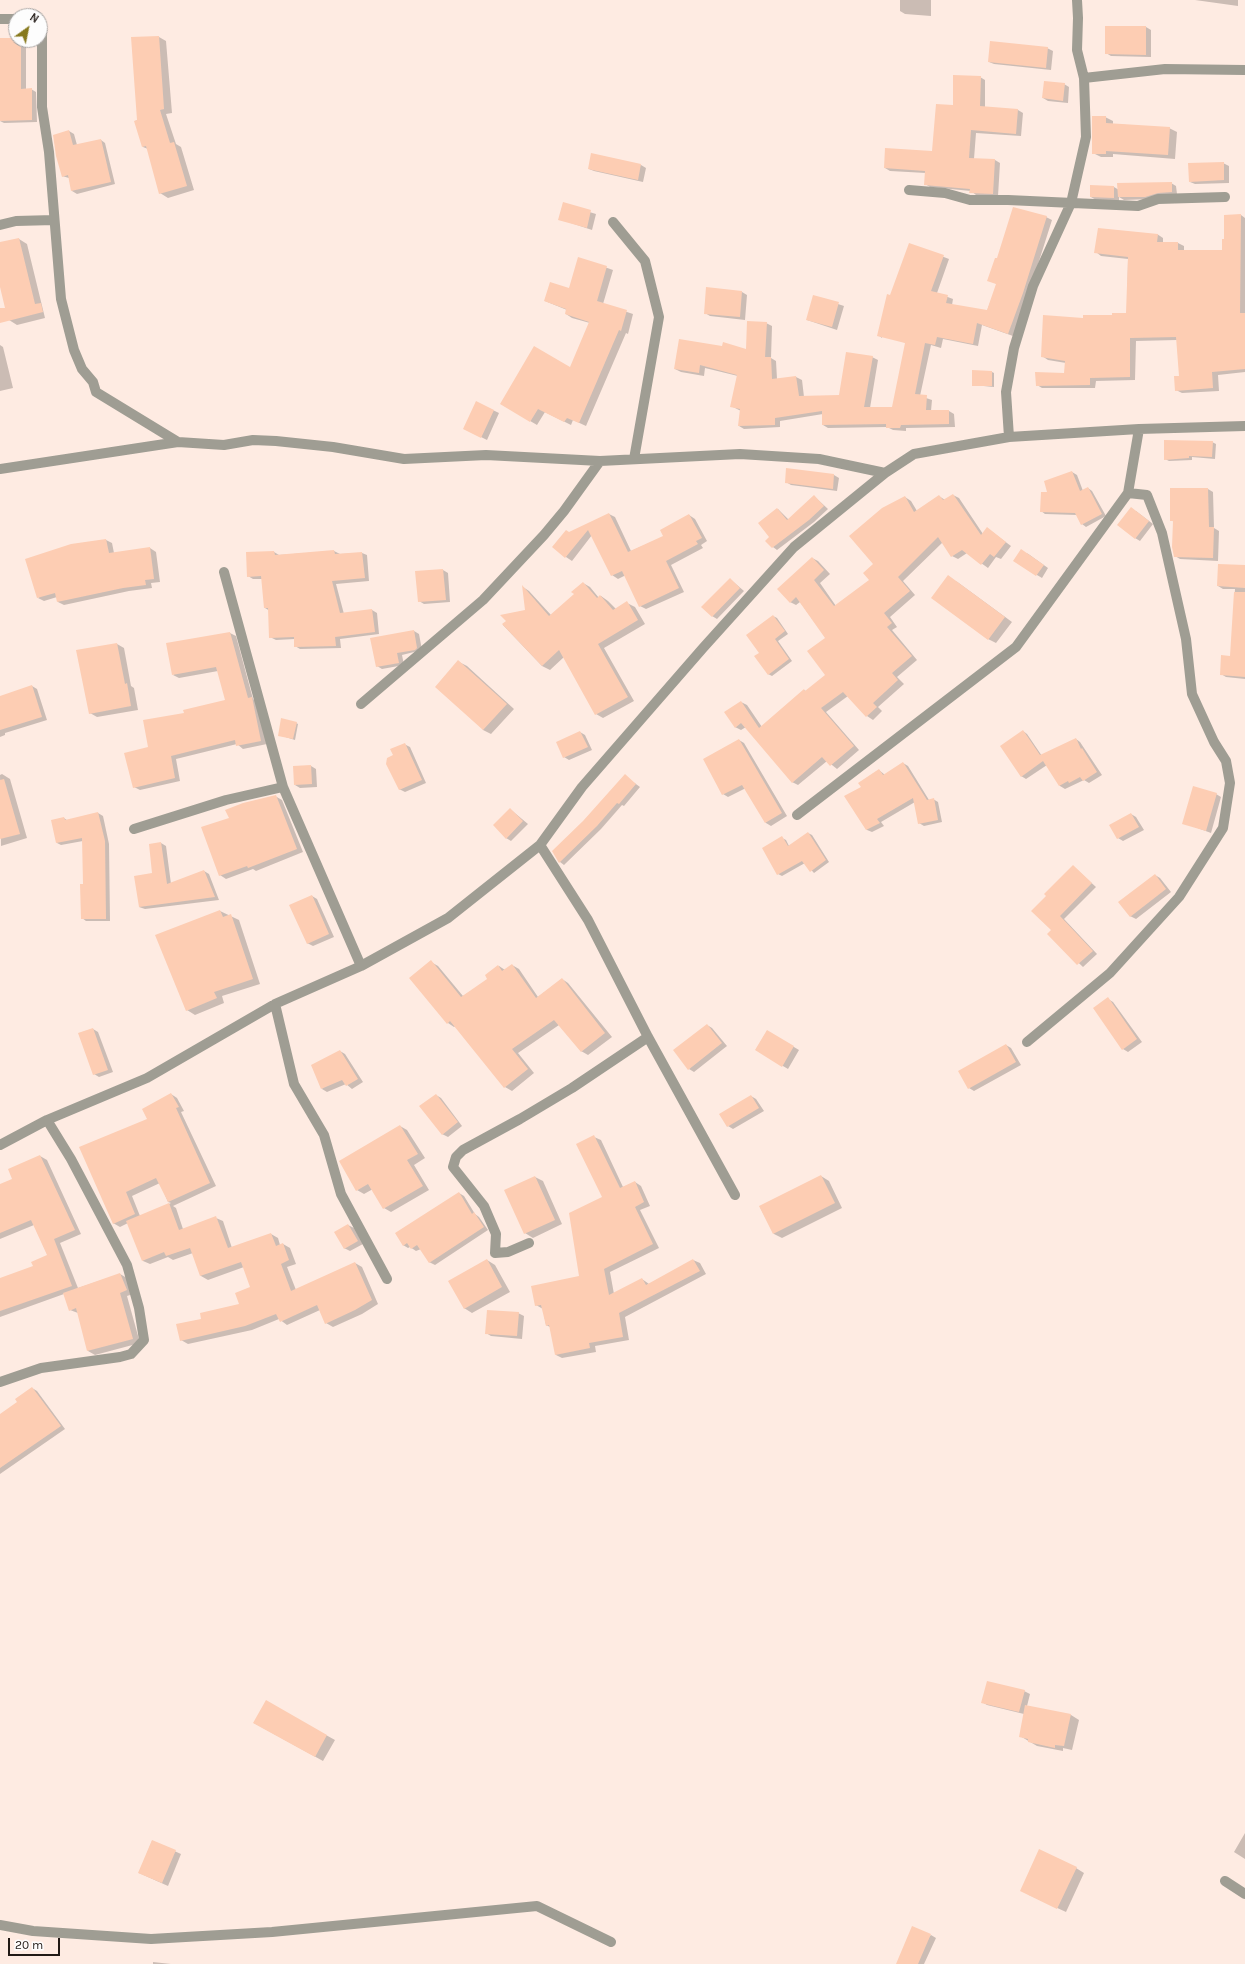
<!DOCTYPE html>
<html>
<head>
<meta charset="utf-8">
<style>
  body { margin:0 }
  #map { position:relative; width:1245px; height:1964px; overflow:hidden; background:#feebe2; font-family:Karla,sans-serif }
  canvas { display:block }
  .north { position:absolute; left:8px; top:8px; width:40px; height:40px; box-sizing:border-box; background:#fdfdfd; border:1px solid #a5a2a0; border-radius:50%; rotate:33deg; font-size:11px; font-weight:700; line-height:16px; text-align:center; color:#211915 }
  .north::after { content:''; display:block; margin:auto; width:14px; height:18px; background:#87791d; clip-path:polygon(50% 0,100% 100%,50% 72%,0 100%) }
  .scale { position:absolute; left:8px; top:1938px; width:52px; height:18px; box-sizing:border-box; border:2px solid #211915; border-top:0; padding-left:5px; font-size:12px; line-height:14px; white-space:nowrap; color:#211915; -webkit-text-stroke:3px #fdfdfd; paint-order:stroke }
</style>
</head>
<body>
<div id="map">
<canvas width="1245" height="1964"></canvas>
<div class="north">N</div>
<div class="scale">20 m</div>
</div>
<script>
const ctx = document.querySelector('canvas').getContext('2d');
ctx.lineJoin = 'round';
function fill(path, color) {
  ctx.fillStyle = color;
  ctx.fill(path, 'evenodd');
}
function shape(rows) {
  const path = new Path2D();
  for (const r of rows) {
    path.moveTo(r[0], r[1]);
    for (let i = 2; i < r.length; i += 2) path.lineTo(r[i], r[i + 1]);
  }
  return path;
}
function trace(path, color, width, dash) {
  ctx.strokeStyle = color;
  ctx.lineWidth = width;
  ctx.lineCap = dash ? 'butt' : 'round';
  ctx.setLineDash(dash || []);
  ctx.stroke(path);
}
const shadow = shape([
  [900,0,931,0,931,16,905,14,900,11],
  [1195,0,1238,0,1238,6],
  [1146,27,1151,30,1151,57,1111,56,1106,53],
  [159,37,166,41,172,113,166,114,176,144,181,147,194,190,168,198,160,193,148,149,143,147,135,121,138,120],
  [0,39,16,39,26,42,26,90,31,89,36,92,37,122,4,123,0,121],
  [1047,48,1053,51,1051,70,994,64,989,62],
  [980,77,985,80,985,107,1018,110,1023,113,1021,136,976,133,974,159,995,160,1000,163,998,196,976,195,971,191,930,187,925,184,926,173,890,171,885,168,933,152,954,106],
  [1064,84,1069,87,1068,103,1048,101,1043,98],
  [1105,117,1113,121,1113,124,1169,128,1177,132,1175,159,1113,154,1113,157,1101,157,1093,153],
  [69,131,74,134,77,145,101,140,105,143,115,184,77,194,72,191,69,178,62,176],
  [1223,163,1229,166,1229,183,1195,184,1190,182],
  [641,165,646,168,643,182,594,171,589,169],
  [1171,183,1176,186,1177,194,1151,199,1124,200,1119,197,1119,201,1096,200,1091,197,1114,187,1119,190],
  [563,204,596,214,592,230,559,219],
  [1241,215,1245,218,1245,372,1218,375,1219,391,1182,393,1176,390,1180,377,1177,340,1136,341,1135,380,1096,381,1095,388,1042,388,1037,385,1065,374,1066,363,1048,360,1042,356,1084,319,1127,314,1128,259,1101,256,1096,252,1157,234,1163,238,1163,243,1178,243,1184,246,1184,251,1223,251,1226,240,1225,216],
  [1046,217,1052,220,1028,296,1013,336,982,325,978,346,943,339,941,348,931,345,920,396,932,400,931,411,949,411,954,414,955,427,906,428,906,431,893,430,887,427,828,428,823,425,823,414,780,421,780,427,744,429,739,426,741,411,731,406,738,376,705,368,704,376,681,372,675,369,747,350,766,323,772,326,771,358,776,361,777,379,796,377,802,380,804,397,840,396,872,357,878,360,870,408,893,408,910,344,882,336,882,338,878,335,910,244,949,259,937,293,953,299,952,305,987,311,997,284,988,280,998,260],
  [19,239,27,244,45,318,17,325,9,320,0,283,0,243],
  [579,258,613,270,603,304,633,314,628,334,626,333,586,426,573,420,571,425,545,412,537,425,501,404,571,369,590,323,572,318,566,314,567,310,545,301,569,290],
  [742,292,747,295,745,320,710,316,705,313],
  [814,296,844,306,837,330,807,320],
  [0,345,3,347,13,388,0,391],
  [992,372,994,373,994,387,973,385],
  [476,402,499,413,487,440,469,431],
  [1212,442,1216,444,1215,459,1192,457,1192,460,1169,461,1165,459],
  [1072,472,1077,475,1083,491,1088,488,1092,491,1106,516,1086,527,1082,524,1077,515,1045,514,1041,511,1048,493],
  [834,475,839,478,837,491,791,485,786,482],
  [1208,489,1213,492,1214,528,1219,531,1218,561,1180,559,1175,556,1174,522,1171,520],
  [953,495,959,498,983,534,987,528,1011,546,1001,559,996,557,988,568,967,553,958,559,952,556,943,542,903,581,915,595,890,617,897,627,892,630,917,660,897,677,904,684,878,707,882,711,873,720,867,716,848,696,826,712,859,750,837,769,827,761,798,785,792,782,746,727,741,730,735,727,741,702,747,705,762,727,804,690,806,691,827,675,826,638,800,602,796,605,790,602,812,558,818,561,830,574,820,583,836,606,870,580,874,564,905,497,911,501,917,511,939,496,945,500],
  [814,496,828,509,814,522,777,550,773,547,770,537,778,509,789,520],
  [1136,511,1153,524,1140,541,1135,538],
  [609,514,615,517,631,551,665,536,689,515,695,519,707,541,701,545,703,548,671,565,684,592,646,609,640,606,626,575,618,579,612,575,592,535,572,561,566,557,569,533],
  [106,540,112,543,114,553,150,548,156,552,160,582,151,583,152,588,129,591,64,605,58,602,57,597,44,601,38,598],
  [334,551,340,554,362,553,367,555,369,581,336,584,344,614,372,610,377,613,379,634,340,639,341,648,300,649,295,646,295,639,276,640,270,637,270,611,265,608,263,579,253,579,248,576,274,552,279,555],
  [1027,553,1048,568,1042,578,1037,575],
  [1245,566,1245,679,1226,677,1221,674,1231,657,1235,589,1223,589,1218,586],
  [443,570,448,573,450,602,424,604,419,601],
  [730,579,744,591,717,619,712,616],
  [956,581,1012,622,996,643,988,639],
  [583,583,590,587,599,598,601,596,608,601,616,609,627,603,635,607,645,624,604,648,634,701,603,718,596,714,564,657,550,670,542,666,503,625,526,611,523,587,529,591,551,615,575,595],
  [773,616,777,618,788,634,778,641,792,661,772,676,768,674,760,653],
  [414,631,419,634,422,650,402,655,404,665,382,669,377,666],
  [230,633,236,636,253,699,257,702,267,744,243,749,237,744,176,759,180,781,140,790,134,787,150,748,185,713,227,700,218,671,179,678,173,675],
  [117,644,124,648,131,686,134,688,138,710,97,717,90,713],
  [459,662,467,666,514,709,491,734,483,730],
  [32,686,37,689,47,720,5,733,5,735,0,737,0,697],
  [296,723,298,724,295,740,279,735],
  [1023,731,1027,734,1042,756,1076,739,1080,742,1102,775,1089,783,1084,780,1065,789,1060,786,1047,765,1026,779,1021,776],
  [580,732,585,735,592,750,569,760,564,757],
  [739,740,744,743,787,816,771,826,766,823,746,788,728,797,723,794],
  [404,744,410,747,426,783,405,792,399,789,394,755],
  [903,763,908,766,929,800,933,799,938,802,942,822,924,826,919,823,915,802,881,822,884,826,872,832,867,830,846,797,862,787,879,770,885,775],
  [311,766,316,769,317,787,300,788,295,785],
  [2,774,10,779,27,838,1,846,0,775],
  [625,776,640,787,624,806,622,805,601,829,564,865,560,862,553,852,603,802],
  [1216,794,1221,797,1211,833,1184,823],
  [275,796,282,800,303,852,256,871,253,869,226,879,220,875,230,818],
  [510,809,528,824,511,841,506,838],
  [98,813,103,816,109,844,110,921,86,921,82,918,84,884,83,841,61,845,57,843,64,818,68,821],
  [1131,814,1136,817,1144,830,1123,841,1118,838],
  [808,833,812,835,829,862,814,873,805,863,782,876,778,874,782,838,786,840,789,846],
  [161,843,166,846,171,884,204,871,209,874,219,900,145,909,139,907,153,874],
  [1073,866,1096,887,1064,919,1097,954,1083,967,1048,934,1052,930],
  [1155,875,1160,878,1171,892,1136,919,1130,916],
  [312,896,317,899,334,937,313,946,307,943],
  [220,911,239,920,260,984,222,996,224,1003,195,1015,187,1010],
  [431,962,438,966,463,996,489,979,499,966,505,970,512,965,519,969,538,997,562,979,568,983,612,1037,588,1055,581,1051,559,1025,518,1053,534,1073,512,1091,505,1087,456,1026,454,1027,448,1023],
  [1108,999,1113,1002,1142,1042,1128,1052,1123,1049],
  [707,1025,712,1028,727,1046,694,1072,689,1069],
  [93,1029,98,1032,113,1072,99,1077,94,1074],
  [767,1031,799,1050,788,1069,756,1050],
  [1006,1045,1011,1048,1021,1065,974,1091,969,1088],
  [340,1051,345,1054,363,1082,352,1089,346,1084,327,1092,322,1089],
  [171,1094,177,1098,184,1111,181,1112,216,1186,173,1206,176,1208,183,1229,216,1218,223,1221,232,1248,271,1234,278,1238,280,1245,283,1244,290,1248,296,1264,287,1267,296,1290,355,1263,362,1267,378,1304,362,1314,333,1327,326,1323,320,1310,287,1325,279,1319,252,1330,188,1344,181,1340,240,1305,252,1288,244,1267,208,1280,201,1276,193,1253,173,1260,168,1257,150,1264,143,1261,128,1223,120,1227,113,1223,149,1119],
  [160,1183,168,1202,171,1203,140,1216,132,1196],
  [436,1095,441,1098,462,1126,448,1137,442,1134],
  [751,1096,756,1099,764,1111,733,1129,728,1126],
  [400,1126,407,1130,425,1158,414,1165,429,1190,391,1212,384,1208,373,1189,364,1194,357,1190],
  [594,1137,601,1140,623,1187,635,1182,641,1186,650,1206,640,1210,659,1248,610,1272,614,1294,642,1279,649,1284,693,1260,700,1263,706,1274,625,1317,629,1340,595,1346,596,1352,562,1358,556,1355,550,1327,546,1325,543,1309,536,1305,580,1276,603,1197],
  [40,1156,47,1160,81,1234,60,1243,78,1288,120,1274,127,1278,133,1294,127,1296,140,1343,95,1355,88,1351,78,1313,70,1310,64,1294,0,1317,0,1279,35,1267,48,1256,34,1225,0,1239,0,1185,14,1180],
  [821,1176,829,1181,842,1208,782,1238,774,1234,760,1207],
  [535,1177,543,1181,562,1224,533,1238,525,1233],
  [459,1193,464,1196,475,1214,479,1217,488,1230,435,1265,429,1262,421,1249,416,1251,410,1247,408,1248,403,1245],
  [348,1225,354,1228,363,1244,350,1251,344,1248],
  [487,1260,495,1265,510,1292,472,1313,464,1308],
  [518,1313,524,1316,522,1339,491,1336,486,1333],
  [32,1388,37,1391,65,1429,0,1474,0,1415,18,1403],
  [1024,1691,1030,1694,1027,1706,1071,1715,1079,1720,1072,1750,1063,1748,1063,1751,1037,1746,1020,1736,1024,1714,987,1705,982,1702],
  [266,1702,335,1740,323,1761,254,1723],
  [1245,1833,1245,1859,1234,1852],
  [152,1841,181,1854,168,1886,139,1873],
  [1076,1868,1084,1873,1066,1912,1029,1895],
  [931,1935,936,1938,924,1964,897,1964],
  [153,1962,171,1964,153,1964]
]);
const building = shape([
  [1105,26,1146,26,1146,55,1105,54],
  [159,36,164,109,160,110,170,143,174,142,187,186,159,194,146,146,142,147,134,121,137,120,131,37],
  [0,38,16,38,16,40,21,40,21,89,32,88,32,120,0,121],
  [990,41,1048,47,1046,68,988,62],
  [953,75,981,76,980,106,1018,109,1016,134,971,130,969,158,995,159,993,194,969,193,970,189,924,185,925,171,884,168,885,148,932,151,936,104,953,105],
  [1044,81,1065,83,1063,101,1042,98],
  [1092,116,1106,116,1106,123,1170,127,1168,155,1106,151,1106,154,1092,154],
  [69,130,73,145,101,139,111,182,71,191,68,175,62,177,56,156,53,135],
  [591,153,641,164,638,180,588,169],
  [1224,162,1224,180,1189,182,1188,163],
  [1172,182,1172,192,1158,193,1145,197,1118,197,1117,183],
  [1090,185,1114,186,1114,198,1090,197],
  [563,202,591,210,587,228,558,220],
  [1013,207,1047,216,1023,293,1008,334,977,323,973,344,937,337,935,345,925,343,915,394,927,395,926,410,949,410,949,424,901,425,900,428,886,428,886,424,822,425,822,411,775,418,775,425,738,426,740,409,730,407,737,375,700,365,699,373,674,369,679,339,722,346,723,342,746,349,747,321,767,322,765,357,771,357,772,379,796,376,799,396,839,395,846,352,873,356,864,407,892,407,905,343,877,336,887,294,890,295,909,243,944,255,931,291,948,295,946,303,987,310,996,284,987,281,995,258,997,258],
  [1241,214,1240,313,1245,313,1245,369,1212,372,1213,388,1175,391,1174,376,1179,376,1176,337,1130,338,1130,377,1090,378,1090,385,1036,386,1035,372,1064,373,1065,361,1041,357,1043,315,1083,318,1083,315,1112,315,1112,313,1126,313,1128,257,1094,253,1098,228,1158,234,1157,242,1178,242,1178,250,1222,250,1222,239,1224,239,1224,215],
  [19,238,35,304,41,303,43,312,0,323,0,308,5,308,0,287,0,242],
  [578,257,607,266,597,301,627,310,621,331,619,330,579,423,567,418,564,422,538,409,530,422,500,404,534,346,570,367,589,322,565,314,566,309,544,301,550,282,569,288],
  [706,287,742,291,740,317,704,314],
  [813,295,839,302,832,327,806,320],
  [972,370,992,371,992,386,972,386],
  [476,401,494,410,481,438,463,429],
  [1164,440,1213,441,1212,457,1189,456,1189,458,1164,460],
  [786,468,834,474,833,489,785,483],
  [1072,471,1080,491,1088,487,1102,514,1081,525,1075,513,1040,512,1041,492,1047,492,1044,481],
  [1170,488,1208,488,1209,527,1214,527,1213,558,1174,557,1172,547,1173,521,1170,521],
  [953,494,981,535,987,527,1006,542,994,557,990,554,981,565,962,550,951,557,938,537,898,577,910,591,884,613,892,623,887,627,912,656,892,673,898,680,873,703,877,707,866,717,843,692,821,708,854,746,830,766,822,757,792,783,741,723,735,728,724,712,741,701,759,728,804,689,805,691,825,675,807,651,825,638,796,597,790,603,777,589,812,557,824,570,814,580,834,606,869,580,863,573,873,564,849,536,882,508,905,496,914,512,939,495,943,500],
  [814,495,824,506,809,520,772,548,765,541,769,537,758,523,777,508,787,520],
  [1131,507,1149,521,1135,539,1117,525],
  [609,513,628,552,663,536,660,530,689,514,702,538,696,541,698,544,666,561,679,588,639,607,622,571,611,576,588,530,565,558,552,547,566,530,569,532],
  [106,539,109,553,150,547,154,579,145,580,146,585,123,588,57,602,55,593,37,598,25,559,71,544],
  [1021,549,1044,565,1036,576,1013,561],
  [334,550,335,554,362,552,365,578,332,581,340,613,372,609,375,632,335,637,336,646,294,647,294,637,269,638,268,608,264,608,261,576,247,577,246,552,274,551,275,555],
  [1218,564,1245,565,1245,588,1217,586],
  [443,569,446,600,418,602,415,571],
  [948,575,1005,617,988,640,931,598],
  [730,578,740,588,712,617,701,607],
  [583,582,597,598,600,595,613,610,627,601,638,620,598,644,628,697,595,715,559,650,542,666,502,624,506,621,500,615,525,610,522,585,549,616,574,594,571,592],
  [1234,592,1245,592,1245,677,1220,675,1221,655,1230,656],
  [773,615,785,631,775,639,789,659,768,675,754,656,759,653,746,635],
  [414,630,417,648,415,650,397,653,399,663,376,667,370,638],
  [230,632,248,698,252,697,261,741,236,746,235,740,171,756,175,778,133,788,124,753,148,747,143,720,184,713,183,710,225,700,216,667,172,675,166,643],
  [117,643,125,684,127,683,131,706,89,714,76,650],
  [458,660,507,704,483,730,435,687],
  [32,685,42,717,0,730,0,696],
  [281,718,297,722,293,739,278,736],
  [1023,730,1040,755,1076,738,1081,749,1082,748,1097,772,1083,781,1080,777,1069,783,1068,781,1059,786,1043,761,1021,777,1000,746],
  [580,731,588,747,563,758,556,742],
  [739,739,782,813,765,823,742,785,722,795,703,759],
  [405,743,422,780,399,790,386,764,387,758,393,755,390,749],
  [903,762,927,800,934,798,938,820,918,824,913,798,877,819,880,823,866,830,844,796,861,787,858,783,879,769,883,775],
  [311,765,312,784,294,785,293,766],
  [625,774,636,784,619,804,617,803,597,826,559,863,552,851,583,821],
  [4,779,20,834,0,839,0,780],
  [1193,786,1217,793,1206,831,1182,824],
  [276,795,297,849,248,868,247,866,219,876,201,827,229,818,225,810,243,803],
  [510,808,523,821,506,839,493,825],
  [98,812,105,841,106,919,81,919,80,884,83,884,82,838,56,843,51,820,64,817,65,820],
  [1131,813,1139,827,1117,839,1109,825],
  [808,832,826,860,810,872,802,861,777,875,762,848,782,836,788,846],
  [161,842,167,884,204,870,215,897,139,907,134,876,152,873,149,844],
  [1073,865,1092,883,1060,916,1093,951,1077,965,1047,934,1051,930,1031,911,1046,896,1044,894],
  [1155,874,1166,889,1130,917,1118,902],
  [312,895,329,934,307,944,289,905],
  [220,910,223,917,231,914,253,979,214,992,217,998,186,1011,155,935],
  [431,960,461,997,487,979,485,975,498,965,502,971,512,964,536,998,562,978,605,1033,581,1052,554,1020,512,1049,528,1069,504,1088,450,1021,447,1024,409,978],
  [1108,997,1137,1039,1122,1050,1093,1008],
  [707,1024,722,1043,688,1070,673,1050],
  [93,1028,108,1070,93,1075,78,1033],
  [767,1030,794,1046,782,1067,755,1050],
  [1006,1044,1016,1062,968,1089,958,1071],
  [340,1050,358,1079,346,1086,342,1080,321,1089,311,1065],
  [171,1093,179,1107,176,1108,210,1183,168,1202,156,1178,126,1192,135,1214,113,1224,79,1147,147,1119,142,1109],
  [436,1094,458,1122,442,1135,419,1106],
  [751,1095,759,1108,727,1127,719,1114],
  [400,1125,418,1154,407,1160,423,1186,383,1209,368,1184,356,1191,339,1161],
  [594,1135,620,1188,635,1181,644,1202,635,1207,653,1244,604,1269,609,1295,642,1278,646,1285,693,1259,700,1271,619,1313,623,1337,589,1343,590,1348,555,1355,549,1325,546,1326,541,1305,535,1306,531,1286,579,1276,569,1213,602,1197,576,1144],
  [40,1155,75,1230,54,1239,72,1286,0,1311,0,1278,33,1266,31,1262,47,1255,31,1220,0,1233,0,1184,12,1179,8,1169],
  [821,1175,835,1203,773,1234,759,1206],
  [535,1176,555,1220,524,1234,504,1190],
  [459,1192,472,1214,474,1212,484,1227,429,1263,417,1245,411,1249,407,1243,403,1246,395,1233],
  [169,1203,179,1230,216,1216,228,1248,271,1233,276,1246,283,1243,289,1260,281,1264,291,1291,355,1262,372,1300,355,1310,325,1324,317,1305,280,1322,276,1314,245,1326,180,1341,176,1324,201,1319,200,1313,239,1304,235,1293,250,1287,241,1262,200,1276,190,1248,166,1256,164,1252,142,1261,126,1221],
  [348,1224,358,1241,344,1249,334,1232],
  [487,1259,502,1287,464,1309,448,1281],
  [120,1273,127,1290,120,1293,133,1339,87,1351,76,1308,69,1311,63,1293],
  [487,1310,519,1312,517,1336,485,1334],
  [32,1387,61,1426,0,1468,0,1414,17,1402,15,1399],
  [987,1681,1025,1690,1019,1712,981,1703],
  [266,1700,327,1735,315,1757,253,1723],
  [1025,1705,1071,1714,1064,1746,1055,1745,1055,1748,1028,1742,1028,1739,1019,1737],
  [152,1840,176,1850,162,1883,138,1873],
  [1039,1849,1077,1867,1057,1909,1020,1891],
  [912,1926,931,1934,918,1964,896,1964]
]);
const minor = shape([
  [0,19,16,19],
  [40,30,42,32,42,107,49,152,61,299,74,350,82,369,93,382,96,392,178,442,224,445,253,440,276,441,333,447,404,459,486,455,600,461,740,454,819,459,885,473],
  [1084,78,1165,69,1245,70],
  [909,190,945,193,970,200,1008,200,1138,206,1158,199,1225,197],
  [613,222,645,261,659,317,634,459],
  [0,225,16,221,54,220],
  [1009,437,1006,392,1014,348,1033,286,1071,203,1086,137,1084,78,1077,50,1078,18,1077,0],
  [0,469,178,442],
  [224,572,283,787,361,966],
  [361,704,483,600,544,535,564,511,600,461],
  [797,815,1016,647,1128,493,1139,429],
  [134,829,226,800,283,787],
  [540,845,588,920,648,1037,735,1195],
  [275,1004,294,1084,324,1135,341,1194,387,1279],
  [1027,1042,1110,973,1179,897,1223,828,1230,783,1226,761,1214,742,1192,694,1186,639,1162,533,1147,495,1128,493],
  [0,1145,47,1120,147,1078,275,1004,361,966,448,918,540,845,582,787,703,648,794,547,885,473,914,454,1009,437,1139,429,1245,426],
  [529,1243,508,1252,495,1253,496,1234,484,1206,453,1167,456,1157,463,1150,520,1119,572,1088,648,1037],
  [0,1382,41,1368,120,1357,131,1354,144,1340,139,1308,127,1265,71,1159,47,1120],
  [1225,1881,1245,1894],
  [0,1925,33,1931,151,1939,272,1932,537,1906,611,1942]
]);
fill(shadow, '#0003');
fill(building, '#fdcdb3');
trace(minor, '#9f9d93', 10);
</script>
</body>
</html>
